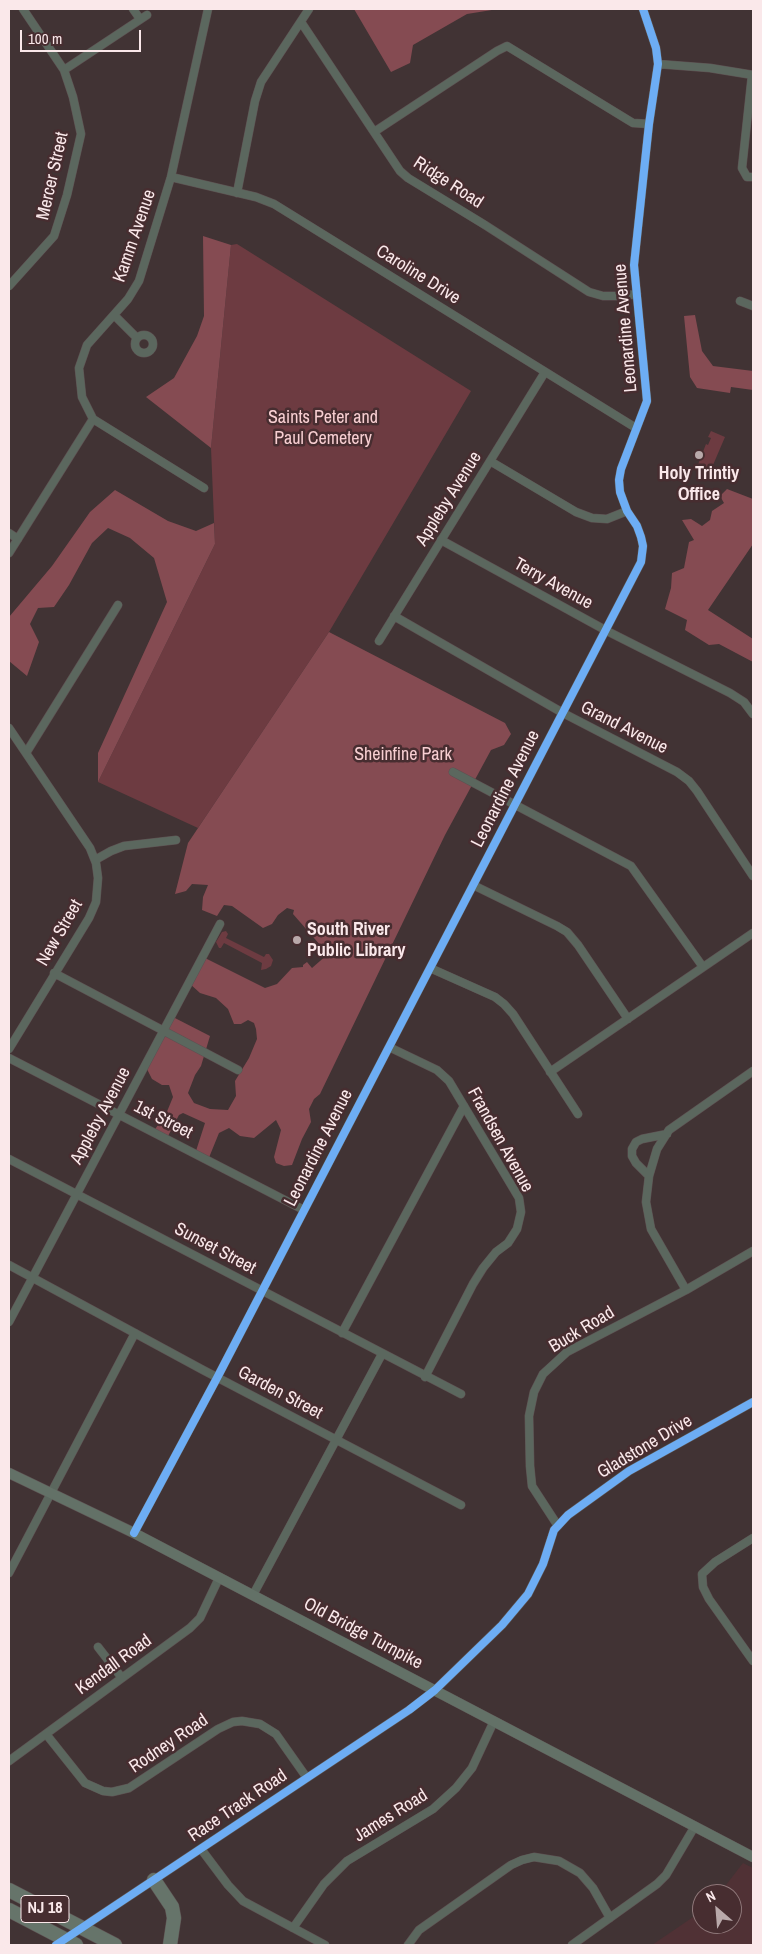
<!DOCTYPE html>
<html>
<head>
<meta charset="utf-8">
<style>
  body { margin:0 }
  #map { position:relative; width:762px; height:1954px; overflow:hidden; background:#413334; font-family:"Archivo Narrow",sans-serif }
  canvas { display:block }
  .frame { position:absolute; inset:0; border:10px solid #fae8ea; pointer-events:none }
  .north { position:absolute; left:692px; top:1884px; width:50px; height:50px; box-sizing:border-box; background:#472d30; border:1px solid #8f787a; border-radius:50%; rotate:333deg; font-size:14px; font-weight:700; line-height:20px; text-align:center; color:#fae8ea }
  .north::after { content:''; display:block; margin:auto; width:18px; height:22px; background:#b9a9aa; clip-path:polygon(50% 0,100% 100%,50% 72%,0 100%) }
  .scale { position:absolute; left:20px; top:30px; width:121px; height:22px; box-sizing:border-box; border:2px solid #fae8ea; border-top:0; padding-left:6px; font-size:15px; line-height:18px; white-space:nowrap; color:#fae8ea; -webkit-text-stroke:4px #472d30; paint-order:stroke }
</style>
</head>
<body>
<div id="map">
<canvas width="762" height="1954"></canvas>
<div class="frame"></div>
<div class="north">N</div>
<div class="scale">100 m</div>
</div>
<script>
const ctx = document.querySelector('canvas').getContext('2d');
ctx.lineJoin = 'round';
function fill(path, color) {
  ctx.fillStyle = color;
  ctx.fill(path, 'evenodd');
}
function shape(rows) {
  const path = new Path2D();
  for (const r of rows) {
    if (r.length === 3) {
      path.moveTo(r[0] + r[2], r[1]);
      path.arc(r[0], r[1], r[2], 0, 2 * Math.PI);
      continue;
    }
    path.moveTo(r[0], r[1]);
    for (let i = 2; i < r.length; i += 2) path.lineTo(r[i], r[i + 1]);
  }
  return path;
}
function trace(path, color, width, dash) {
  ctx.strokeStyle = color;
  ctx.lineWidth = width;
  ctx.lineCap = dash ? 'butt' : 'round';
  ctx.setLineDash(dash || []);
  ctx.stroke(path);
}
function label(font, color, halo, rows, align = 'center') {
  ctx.font = font + ' "Archivo Narrow",sans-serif';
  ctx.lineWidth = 5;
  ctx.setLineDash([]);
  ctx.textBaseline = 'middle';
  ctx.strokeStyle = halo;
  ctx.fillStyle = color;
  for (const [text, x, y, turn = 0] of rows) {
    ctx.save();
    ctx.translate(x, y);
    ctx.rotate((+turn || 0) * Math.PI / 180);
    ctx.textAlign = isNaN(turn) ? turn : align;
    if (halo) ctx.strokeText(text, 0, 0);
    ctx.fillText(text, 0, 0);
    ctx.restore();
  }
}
const built = shape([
  [743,1863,753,1868,753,1945,652,1945,702,1911,702,1924,732,1924,732,1894,719,1894]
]);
const green = shape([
  [237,244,471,391,329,632,198,828,98,782,215,544,211,448,231,245],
  [711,431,725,437,710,472,708,472,697,467,706,444,708,445,711,438,708,437],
  [226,931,228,934,226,938,264,957,266,954,269,954,273,960,271,966,266,969,261,970,262,963,224,943,221,948,219,948,216,942,222,932]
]);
const forest = shape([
  [354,9,498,9,467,14,413,45,410,63,391,72],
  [203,236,231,245,211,448,146,397,174,378,197,336,204,316],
  [695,315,702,351,713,366,753,371,753,390,731,387,730,393,697,388,690,377,684,316],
  [727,489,753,499,753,544,708,610,753,639,753,662,719,644,709,645,685,630,687,620,665,609,671,588,672,573,684,568,689,542,694,540,682,520,691,519,702,526,710,520,712,511,724,503,720,496],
  [115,490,168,521,196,531,214,523,215,544,98,782,98,753,167,602,154,558,130,538,108,528,92,543,69,585,54,607,38,608,30,624,39,642,27,676,9,661,9,617,52,566,90,512],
  [329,632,505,723,511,734,504,745,491,750,445,835,320,1094,314,1099,309,1109,311,1122,302,1139,292,1165,284,1166,276,1163,274,1157,281,1130,276,1120,254,1138,240,1136,229,1128,219,1133,208,1160,195,1154,205,1123,183,1113,179,1115,167,1138,153,1132,166,1114,173,1097,169,1085,162,1085,152,1079,145,1065,171,1016,210,1036,201,1066,195,1075,188,1093,194,1103,210,1109,228,1110,236,1096,235,1081,249,1058,257,1039,256,1029,254,1023,248,1020,241,1024,234,1024,228,1009,216,998,200,993,189,983,203,957,265,988,277,984,292,968,303,967,303,965,307,962,312,968,328,954,293,914,294,910,287,908,278,915,272,924,263,928,232,906,224,905,217,916,202,910,203,897,208,885,192,884,186,891,175,894,188,843]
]);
const street = shape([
  [133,9,140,19],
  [301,22,374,132,400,171,408,178,485,225,589,292,603,296,621,296,637,294],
  [658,64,710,68,753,75],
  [64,70,147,15],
  [752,75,742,168,747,177,753,177],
  [374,132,497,51,507,46,628,120,633,123,649,124],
  [171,177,256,197,274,204,636,428],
  [237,193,255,101,261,82,309,9],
  [9,286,54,236,67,195,81,134,73,97,64,70,23,9],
  [740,301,753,306],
  [114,315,137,338],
  [144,344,9],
  [490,461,576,512,592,518,607,519,627,511],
  [204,488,93,419,82,397,79,368,87,345,128,299,139,281,171,177,208,9],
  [9,533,18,539],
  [441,540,607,631,730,693,744,702,753,714],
  [9,553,93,419],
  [394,616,563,713,677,772,689,781,697,791,753,876],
  [379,641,545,372],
  [9,728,90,848,96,863,98,878,96,902,89,918,9,1049],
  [26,753,118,605],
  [453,772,631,866,703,967],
  [95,860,111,851,124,846,176,840],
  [473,885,557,926,567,932,578,945,628,1019],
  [430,968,495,997,504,1004,513,1014,578,1114],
  [54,973,238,1070],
  [389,1047,437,1070,449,1081,519,1198,521,1212,517,1229,508,1243,496,1252,483,1268,473,1284,425,1377],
  [9,1058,304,1210],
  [550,1072,753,933],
  [9,1159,461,1394],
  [649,1176,636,1163,632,1156,632,1149,636,1142,642,1139,667,1134],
  [9,1265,203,1370,461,1505],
  [686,1290,651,1229,646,1202,649,1176,657,1149,669,1130,753,1071],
  [9,1322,220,924],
  [342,1333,464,1106],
  [558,1526,532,1486,530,1466,529,1416,534,1392,543,1374,567,1352,686,1290,753,1251],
  [134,1533,217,1378,641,562,643,546,641,537,637,526,627,511,620,492,619,480,621,469,647,401,634,265,649,124,658,64,656,48,643,9],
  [753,1538,715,1562,702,1574,703,1587,709,1599,753,1661],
  [9,1573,135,1333],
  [253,1595,382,1354],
  [98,1647,122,1678],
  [46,1734,85,1783,103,1791,112,1792,129,1788,218,1729,233,1722,242,1721,260,1724,276,1734,307,1778],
  [9,1761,190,1628,200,1618,219,1578],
  [201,1849,228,1885,243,1901,325,1945],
  [293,1928,324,1884,347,1861,433,1809,456,1788,472,1768,494,1721],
  [56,1945,409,1710,435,1690,502,1625,528,1594,543,1564,554,1530,568,1515,629,1471,753,1402],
  [408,1945,419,1930,511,1865,522,1860,534,1857,559,1861,580,1873,593,1888,610,1918],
  [572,1945,657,1884,666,1875,695,1826]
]);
const secondary = shape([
  [9,1473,134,1533,753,1857]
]);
const highway = shape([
  [154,1880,172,1907,174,1918,170,1945],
  [9,1890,115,1945],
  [9,1910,76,1945]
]);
const cycleway = shape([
  [134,1533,217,1378,641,562,643,546,641,537,637,526,627,511,620,492,619,480,621,469,647,401,634,265,649,124,658,64,656,48,643,9],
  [56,1945,409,1710,435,1690,502,1625,528,1594,543,1564,554,1530,568,1515,629,1471,753,1402]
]);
const markers = [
  [699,455,5,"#b9a9aa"],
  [297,940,5,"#b9a9aa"]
];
const shields = [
  [45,1909,48]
];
const shieldNames = [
  ["NJ 18",45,1909]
];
const streetNames = [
  ["Mercer Street",53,176,-77],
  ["Ridge Road",448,183,33],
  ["Kamm Avenue",135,236,-71],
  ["Caroline Drive",418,275,32],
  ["Leonardine Avenue",626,328,-95],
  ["Appleby Avenue",449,499,-58],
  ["Terry Avenue",553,584,29],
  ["Grand Avenue",624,728,27],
  ["Leonardine Avenue",506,789,-63],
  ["New Street",60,933,-60],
  ["Appleby Avenue",101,1116,-62],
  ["1st Street",163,1120,27],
  ["Frandsen Avenue",500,1140,61],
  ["Leonardine Avenue",319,1148,-63],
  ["Sunset Street",215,1249,28],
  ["Buck Road",582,1330,-31],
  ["Garden Street",280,1393,28],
  ["Gladstone Drive",645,1447,-31],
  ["Old Bridge Turnpike",363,1634,28],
  ["Kendall Road",114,1665,-36],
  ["Rodney Road",169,1744,-34],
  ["Race Track Road",238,1806,-34],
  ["James Road",391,1816,-32]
];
const parkNames = [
  ["Saints Peter and",323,418],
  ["Paul Cemetery",323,439],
  ["Sheinfine Park",403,755]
];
const poiNames = [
  ["Holy Trintiy",699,474],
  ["Office",699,495],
  ["South River",307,930,"left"],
  ["Public Library",307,951,"left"]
];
fill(built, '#503135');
fill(green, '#6d3b41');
fill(forest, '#854b52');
trace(street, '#5e5152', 9);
trace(secondary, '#5e5152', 11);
trace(highway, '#5e5152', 15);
trace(street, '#5b675e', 8);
trace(secondary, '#637167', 10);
trace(highway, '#66746a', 14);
trace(cycleway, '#6dadf4', 8);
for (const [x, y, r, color] of markers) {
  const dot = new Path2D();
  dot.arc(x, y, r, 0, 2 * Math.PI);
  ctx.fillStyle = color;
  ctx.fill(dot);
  trace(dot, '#472d30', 2);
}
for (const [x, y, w] of shields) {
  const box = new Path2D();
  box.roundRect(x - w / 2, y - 13.5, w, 27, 4);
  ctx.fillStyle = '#472d30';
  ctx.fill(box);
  trace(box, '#fae8ea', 1);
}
label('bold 16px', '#fae8ea', null, shieldNames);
label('18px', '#fae8ea', '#472d30', streetNames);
label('18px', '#f8cfd2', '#472d30', parkNames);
label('bold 18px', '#fae8ea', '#472d30', poiNames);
</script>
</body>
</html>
